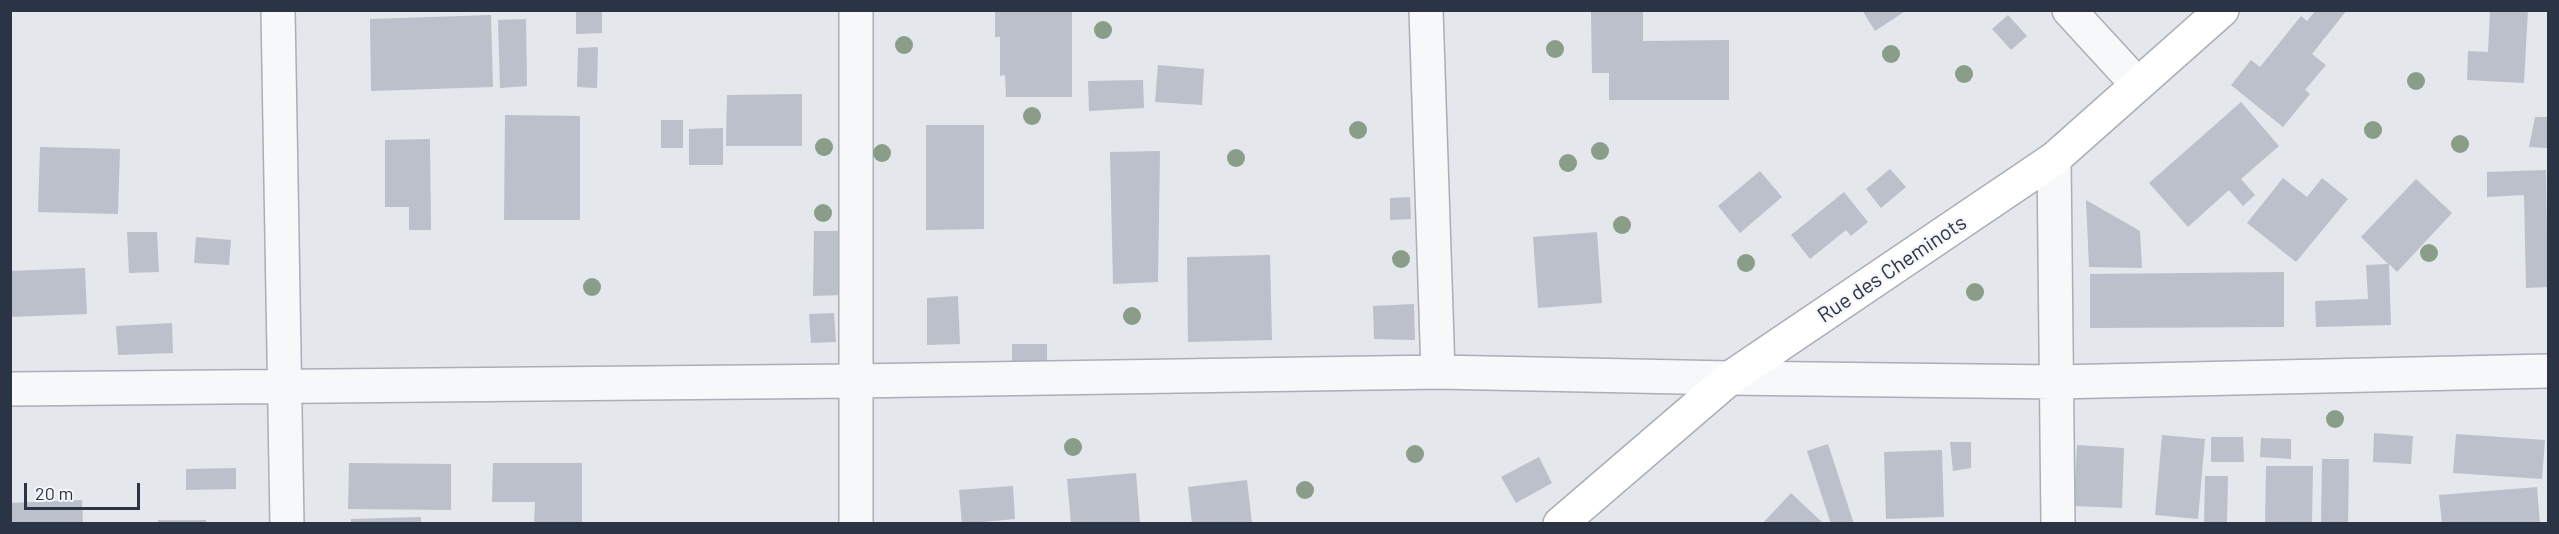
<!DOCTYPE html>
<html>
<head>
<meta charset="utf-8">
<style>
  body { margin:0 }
  #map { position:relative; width:2559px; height:534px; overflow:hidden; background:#e4e7ec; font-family:Barlow,sans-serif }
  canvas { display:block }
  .frame { position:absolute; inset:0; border:12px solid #2b3445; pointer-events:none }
  .scale { position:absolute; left:24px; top:483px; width:116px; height:27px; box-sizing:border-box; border:3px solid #2b3445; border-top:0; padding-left:8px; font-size:18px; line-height:21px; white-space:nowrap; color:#2b3445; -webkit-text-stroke:4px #f4f6f9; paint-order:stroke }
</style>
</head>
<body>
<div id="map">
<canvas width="2559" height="534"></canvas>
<div class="frame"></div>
<div class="scale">20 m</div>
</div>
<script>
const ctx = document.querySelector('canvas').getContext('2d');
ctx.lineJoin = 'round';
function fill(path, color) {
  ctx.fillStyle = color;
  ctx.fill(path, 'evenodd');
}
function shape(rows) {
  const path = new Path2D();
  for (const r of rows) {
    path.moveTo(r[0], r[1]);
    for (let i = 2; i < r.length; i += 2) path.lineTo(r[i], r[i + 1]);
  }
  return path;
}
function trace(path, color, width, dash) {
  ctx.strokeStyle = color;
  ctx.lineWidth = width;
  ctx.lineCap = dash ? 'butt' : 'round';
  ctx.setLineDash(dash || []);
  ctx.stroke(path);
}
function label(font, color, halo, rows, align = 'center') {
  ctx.font = font + ' Barlow,sans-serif';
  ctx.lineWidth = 4.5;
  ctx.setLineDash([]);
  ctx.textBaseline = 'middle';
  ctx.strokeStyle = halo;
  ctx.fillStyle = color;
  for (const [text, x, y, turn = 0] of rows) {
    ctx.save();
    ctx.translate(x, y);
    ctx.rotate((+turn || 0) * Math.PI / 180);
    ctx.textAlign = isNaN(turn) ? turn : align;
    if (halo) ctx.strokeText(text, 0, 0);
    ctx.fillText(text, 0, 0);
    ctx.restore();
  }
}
const building = shape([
  [576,10,602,10,602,33,576,34],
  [995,10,1072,10,1072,97,1006,97,1005,75,1000,76,1000,37,995,37],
  [1862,10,1907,10,1875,31],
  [2316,10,2347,10,2312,54,2326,65,2305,90,2310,94,2283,127,2231,85,2251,60,2260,67,2301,16,2307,21],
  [2490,10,2528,10,2524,83,2467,80,2468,51,2488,52],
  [1643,11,1643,41,1729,40,1729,100,1609,100,1609,73,1592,73,1591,12],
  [491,15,493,87,371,91,370,19],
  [2008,15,2027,36,2011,50,1992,29],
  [526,19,527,86,500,88,498,20],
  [598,47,597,88,577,87,578,48],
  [1158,65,1204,69,1202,105,1155,102],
  [1143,80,1144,108,1089,111,1088,81],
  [802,94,802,146,726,146,727,95],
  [2241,102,2279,146,2241,179,2255,195,2243,206,2229,190,2188,227,2149,183],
  [505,115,580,116,580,220,504,220],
  [2535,117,2548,117,2548,148,2529,147],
  [661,120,683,120,683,148,661,148],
  [926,125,984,125,984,229,926,230],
  [723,128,723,165,689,165,689,129],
  [430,139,431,230,409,230,409,207,385,207,385,140],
  [40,147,120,149,118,214,38,212],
  [1160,151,1158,282,1113,284,1110,152],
  [1890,169,1906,187,1881,208,1866,189],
  [2546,170,2548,287,2526,288,2524,195,2487,197,2487,172],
  [1760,171,1782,197,1740,233,1718,206],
  [2283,178,2307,197,2322,178,2348,199,2296,262,2247,223],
  [2416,179,2452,213,2397,272,2389,264,2391,325,2316,327,2315,301,2368,299,2366,265,2388,264,2361,237],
  [1844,192,1868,222,1851,236,1846,230,1810,259,1791,235],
  [1410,197,1411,219,1390,220,1390,198],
  [2086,200,2140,231,2142,268,2089,267],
  [814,231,840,231,841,295,813,296],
  [127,232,157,232,159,272,129,273],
  [1597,232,1602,303,1538,308,1533,237],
  [196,237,231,240,229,265,194,263],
  [1270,255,1272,340,1188,342,1187,257],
  [85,268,87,314,10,317,10,271],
  [2284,272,2284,327,2090,328,2090,274],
  [958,296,960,344,927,345,927,298],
  [1414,304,1415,340,1374,339,1373,306],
  [834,313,836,342,811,343,809,314],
  [172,323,173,353,118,355,116,326],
  [1012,344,1047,344,1047,361,1012,362],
  [2374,433,2413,436,2411,464,2373,462],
  [2456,434,2545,440,2542,479,2453,473],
  [2162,435,2205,439,2198,519,2155,515],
  [2211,437,2243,437,2244,462,2211,462],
  [2261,438,2291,439,2291,459,2260,457],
  [1950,442,1971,442,1971,468,1953,471],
  [1828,444,1854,524,1831,524,1807,451],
  [2077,445,2124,448,2122,508,2074,506],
  [1942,450,1944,517,1886,519,1884,452],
  [1539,457,1552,483,1516,503,1501,477],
  [2322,459,2349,459,2348,524,2321,524],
  [349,463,451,464,451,510,348,509],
  [493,463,582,463,582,524,534,524,535,502,492,502],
  [2266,466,2313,466,2312,524,2265,524],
  [236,468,236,489,186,490,186,469],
  [1136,473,1140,524,1071,524,1067,479],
  [2205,476,2228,476,2227,524,2204,524],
  [1247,480,1252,523,1192,524,1188,487],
  [1013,486,1015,519,962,524,959,490],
  [2537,487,2540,524,2442,524,2439,495],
  [1791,493,1824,524,1762,524],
  [82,500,83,524,10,524,10,503],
  [421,517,421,524,351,524,351,519],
  [158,520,206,520,206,524,158,524]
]);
const street = shape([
  [278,10,287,524],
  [1426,10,1438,372],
  [2069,10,2137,84],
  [2054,159,2058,524],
  [10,389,854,381,1438,372,1730,378,2056,382,2548,371],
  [856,524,856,10]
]);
const secondary = shape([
  [1560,524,1730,378,2054,159,2222,10]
]);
const trees = [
  [1103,30],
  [904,45],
  [1555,49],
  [1891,54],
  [1964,74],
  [2416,81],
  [1032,116],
  [1358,130],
  [2373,130],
  [2460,144],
  [824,147],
  [1600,151],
  [882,153],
  [1236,158],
  [1568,163],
  [823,213],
  [1622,225],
  [2429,253],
  [1401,259],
  [1746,263],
  [592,287],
  [1975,292],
  [1132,316],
  [2335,419],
  [1073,447],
  [1415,454],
  [1305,490]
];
const streetNames = [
  ["Rue des Cheminots",1892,269,-34]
];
fill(building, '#bbc0ca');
trace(street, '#a9aeb7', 36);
trace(secondary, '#a9aeb7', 36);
trace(street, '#f7f8fa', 33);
trace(secondary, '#fff', 33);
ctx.fillStyle = '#899d89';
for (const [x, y] of trees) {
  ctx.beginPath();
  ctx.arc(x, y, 9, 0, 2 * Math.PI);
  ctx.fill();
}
label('21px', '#2b3445', '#f4f6f9', streetNames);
</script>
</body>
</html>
